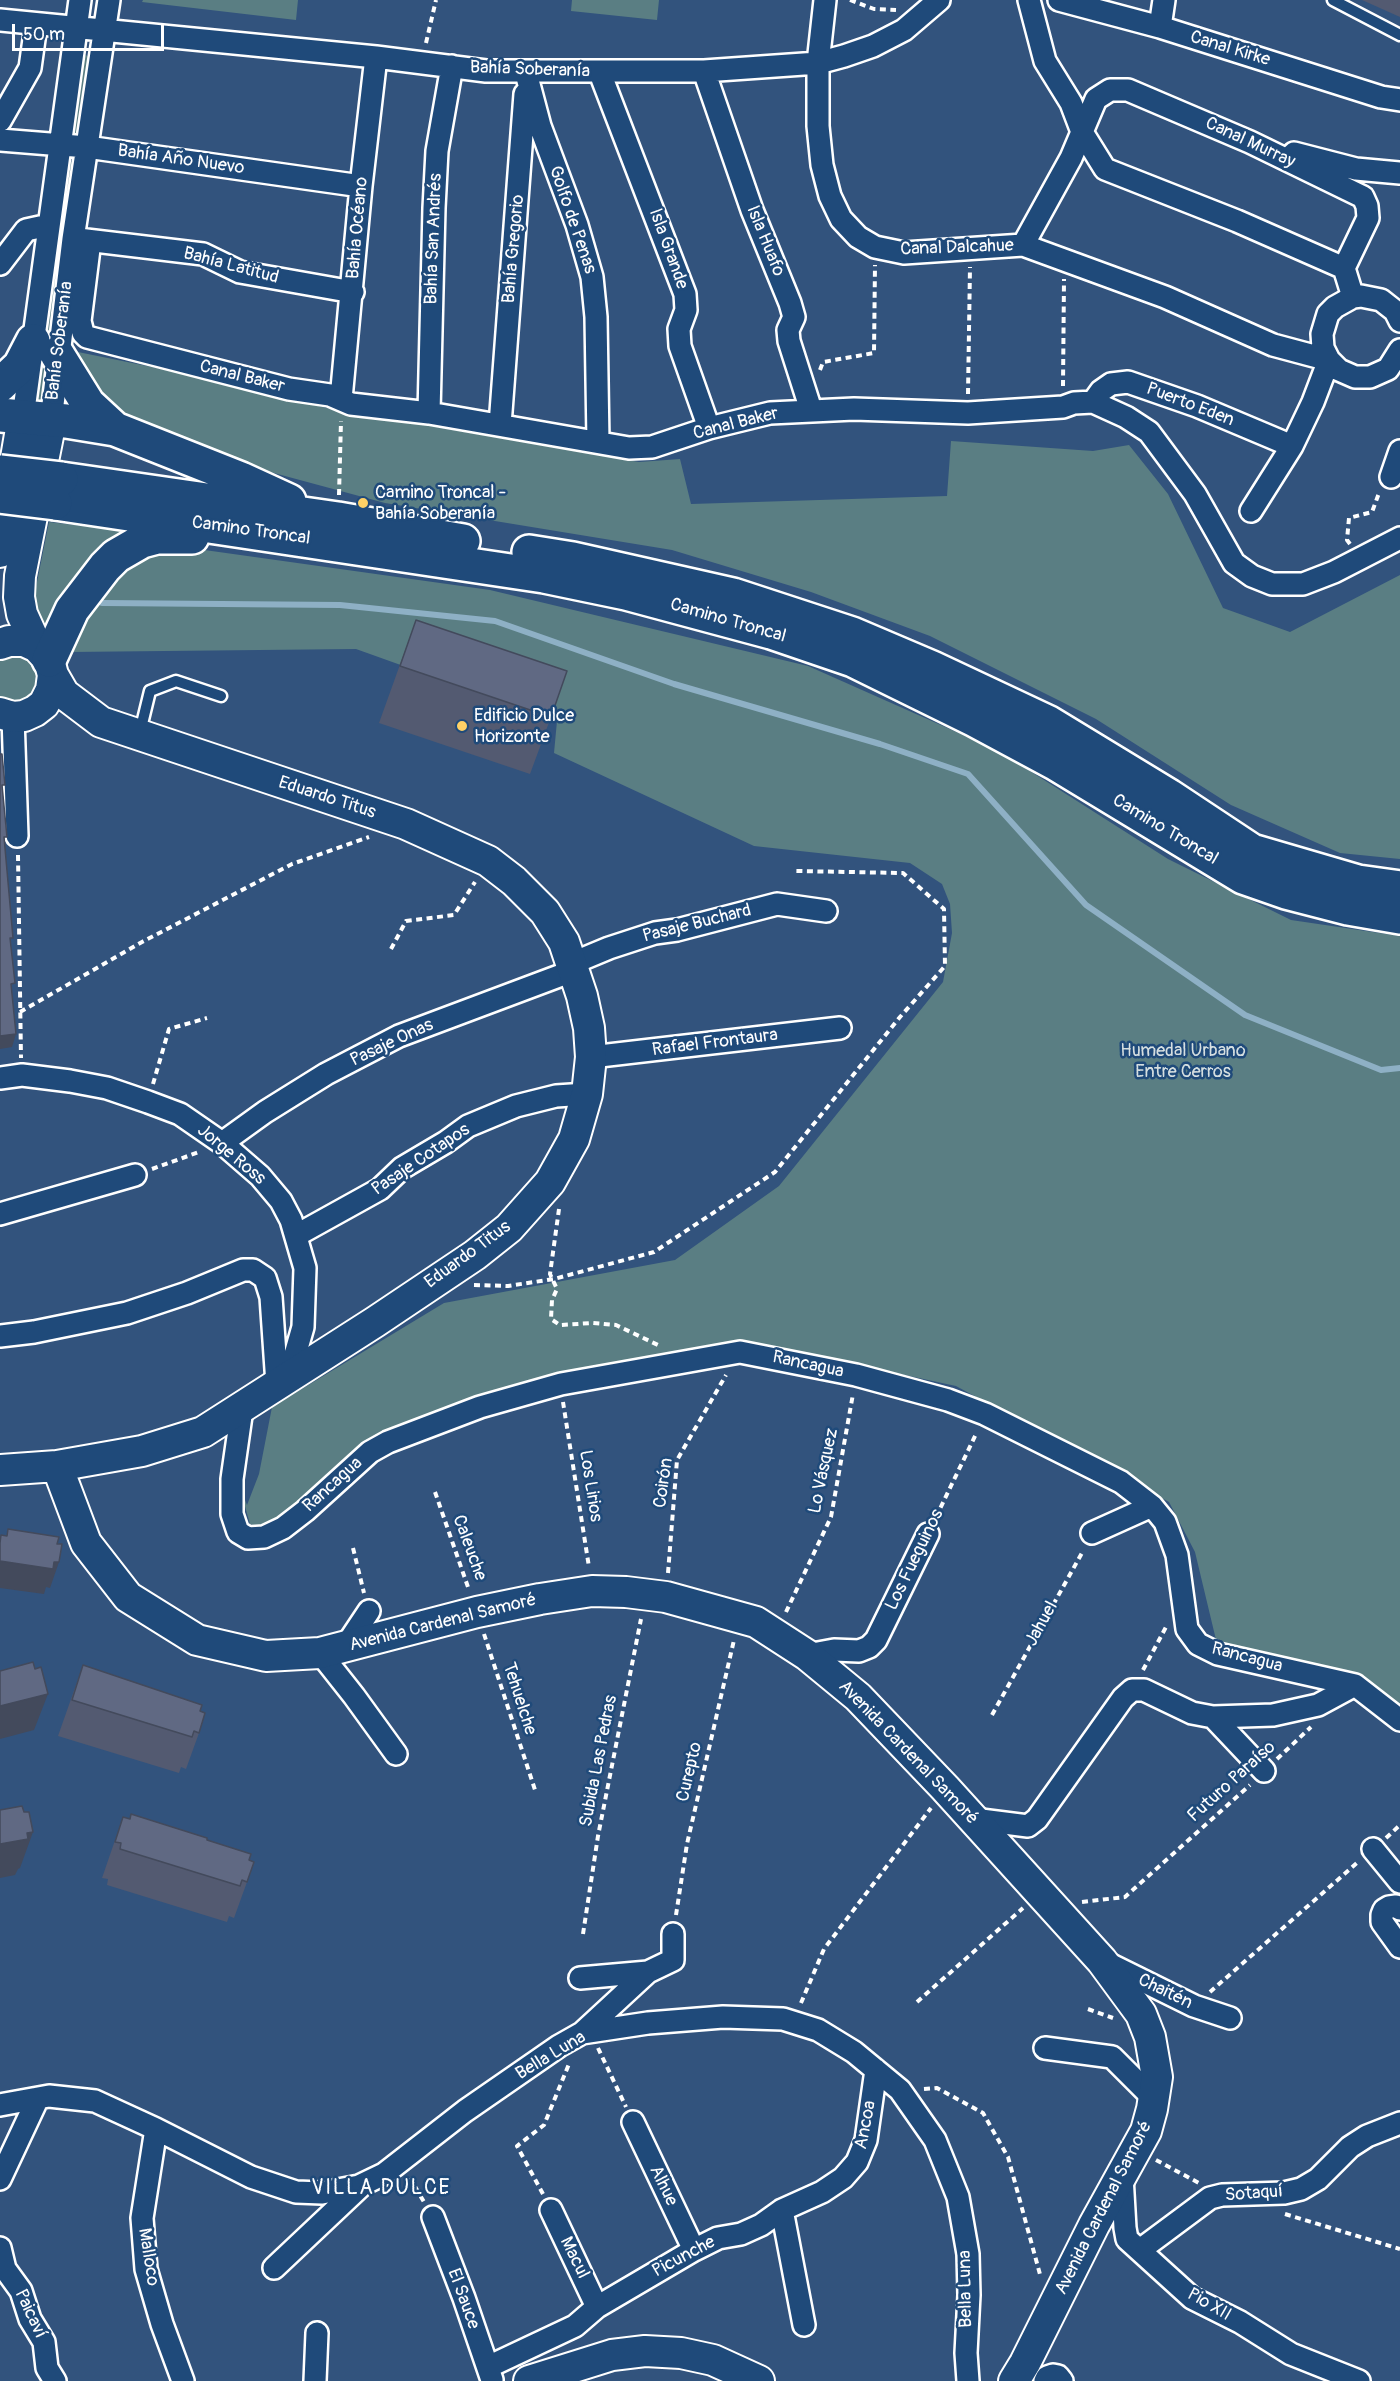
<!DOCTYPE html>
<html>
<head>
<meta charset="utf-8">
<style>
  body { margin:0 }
  #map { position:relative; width:1400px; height:2381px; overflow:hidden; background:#32537d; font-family:Pangolin,sans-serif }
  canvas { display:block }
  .scale { position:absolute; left:12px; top:24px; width:152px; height:27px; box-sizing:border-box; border:3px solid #fff; border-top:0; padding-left:8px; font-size:18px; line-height:21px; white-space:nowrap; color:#fff; -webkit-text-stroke:4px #1f4a7a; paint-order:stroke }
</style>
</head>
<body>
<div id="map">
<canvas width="1400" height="2381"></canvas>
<div class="scale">50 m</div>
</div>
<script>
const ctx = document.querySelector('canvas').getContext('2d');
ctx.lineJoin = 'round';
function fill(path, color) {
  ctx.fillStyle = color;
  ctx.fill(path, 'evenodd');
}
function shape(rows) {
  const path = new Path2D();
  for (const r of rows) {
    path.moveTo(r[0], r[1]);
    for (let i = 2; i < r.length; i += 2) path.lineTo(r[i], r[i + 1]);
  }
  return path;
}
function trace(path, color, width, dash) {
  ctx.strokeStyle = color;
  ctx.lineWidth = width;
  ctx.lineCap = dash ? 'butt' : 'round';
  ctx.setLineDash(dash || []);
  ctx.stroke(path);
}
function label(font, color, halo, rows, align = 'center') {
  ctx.font = font + ' Pangolin,sans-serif';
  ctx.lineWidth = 5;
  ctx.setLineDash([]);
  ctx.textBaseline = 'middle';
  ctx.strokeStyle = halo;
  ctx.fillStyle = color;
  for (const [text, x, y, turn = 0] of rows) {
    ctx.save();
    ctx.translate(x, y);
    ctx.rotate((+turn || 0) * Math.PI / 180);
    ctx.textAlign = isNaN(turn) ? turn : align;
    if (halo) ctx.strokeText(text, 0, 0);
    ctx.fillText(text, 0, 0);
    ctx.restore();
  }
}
const green = shape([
  [143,0,298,0,296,20,142,2],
  [572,0,659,0,657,20,571,11],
  [86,55,90,58,78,136,71,135,83,57],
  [74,161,77,165,41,406,35,406,69,163],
  [73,351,162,369,327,408,639,462,680,459,691,504,947,496,951,441,1093,451,1129,445,1168,494,1223,608,1290,632,1400,575,1400,859,1340,853,1231,805,1096,719,930,636,811,592,672,550,385,503,248,466,103,408],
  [49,522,145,533,53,631,40,618,33,602],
  [176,546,490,590,808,666,997,750,1168,859,1291,920,1400,936,1400,1712,1217,1644,1195,1552,1169,1502,956,1386,746,1341,556,1377,377,1444,299,1509,262,1529,250,1524,244,1503,245,1500,247,1505,259,1474,272,1407,444,1303,675,1260,779,1186,943,982,952,933,950,904,942,884,910,863,754,846,554,753,557,721,356,649,69,652,108,583,142,556],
  [12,655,24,656,34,663,40,674,40,686,24,703,0,700,0,660]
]);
const stream = shape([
  [102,603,340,605,495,621,674,684,880,744,968,774,1086,905,1245,1015,1381,1070,1400,1068]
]);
const path = shape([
  [850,0,874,9,896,10],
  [426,43,436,0],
  [820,370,823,362,874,353,875,265],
  [1063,386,1064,279],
  [968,394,970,267],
  [339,495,341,421],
  [1350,544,1347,540,1349,518,1372,512,1379,493],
  [18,855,21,1058],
  [391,949,406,921,454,915,475,882],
  [20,1012,142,942,292,864,369,837],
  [153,1084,169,1029,207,1018],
  [152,1169,199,1152],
  [559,1209,550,1274,557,1289,552,1300,551,1319,560,1325,593,1323,616,1325,660,1346],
  [474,1285,508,1286,554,1279,654,1252,775,1172,900,1017,945,966,944,909,903,873,796,871],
  [563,1402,589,1567],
  [435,1492,469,1590],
  [936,1517,977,1432],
  [353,1548,364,1593],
  [668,1573,677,1460,726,1375],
  [786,1612,831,1517,853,1394],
  [484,1634,536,1793],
  [1143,1670,1166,1627],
  [992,1715,1083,1551],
  [1277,1759,1311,1727],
  [1386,1838,1400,1825],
  [1082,1902,1125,1897,1250,1785],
  [676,1915,687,1844,734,1640],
  [583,1934,598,1836,641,1619],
  [1210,1992,1358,1862],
  [917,2002,1023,1908],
  [801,2003,824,1949,931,1808],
  [1088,2009,1113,2018],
  [598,2048,626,2107],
  [924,2089,937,2088,983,2113,1008,2157,1041,2278],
  [1156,2160,1199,2183],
  [410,2178,424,2202],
  [543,2194,517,2146,544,2125,569,2064],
  [1285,2214,1400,2249]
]);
const lane = shape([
  [1333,0,1400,35],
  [140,732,150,691,176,681,221,696]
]);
const street = shape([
  [825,0,818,63,818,126,822,165,830,196,841,219,858,237,875,247,904,253,1023,245,1165,297,1273,345,1329,360,1313,402,1292,446,1251,511],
  [1029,0,1045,61,1071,103,1082,132,1105,169,1237,221,1344,268,1353,297],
  [1059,0,1160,27,1381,97,1400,100],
  [0,20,376,57,486,71,704,71,818,63,844,56,873,46,904,30,939,0],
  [1160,27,1164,0],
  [704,71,752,210,790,303,794,317,788,330,789,341,811,410],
  [526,73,540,126,577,225,592,277,596,317,598,442],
  [600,73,685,294,686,310,679,329,680,346,709,428],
  [0,121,30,68,36,25],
  [0,140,87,147,361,186],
  [1294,153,1356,169,1400,173],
  [78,239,203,254,240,272,353,292],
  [90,241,80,321,83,333,87,337,289,389,330,395,351,404,429,413,629,448,652,447,709,428,770,413,854,409,968,413,1063,407,1074,403,1093,402,1126,417,1149,432,1195,494,1234,563,1252,576,1272,584,1303,584,1334,572,1400,538],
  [1023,245,1071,158,1096,99,1110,90,1128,90,1250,142,1363,197,1367,206,1368,218,1344,268],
  [0,264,26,230,49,225],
  [1400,321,1395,311,1381,300,1361,296,1353,297,1335,307,1328,314,1322,334,1323,348,1329,360,1339,370,1355,377,1370,377,1388,369,1400,350],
  [341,399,361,186,376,57],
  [1093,402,1101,391,1111,384,1128,382,1197,406,1292,446],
  [429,413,434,208,437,151,452,66],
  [23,417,80,0],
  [51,421,73,239,109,0],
  [500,425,525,94],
  [1391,477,1400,451],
  [13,717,17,836],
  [573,963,609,948,655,933,677,930,777,904,826,911],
  [591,1057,840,1028],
  [0,1078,22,1075,70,1081,107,1088,148,1102,180,1114,222,1143,260,1176,281,1201,291,1220,305,1268,303,1327,289,1376],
  [222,1143,265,1112,326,1074,399,1036,575,970],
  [0,1214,135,1175],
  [297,1235,380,1189,402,1168,446,1142,468,1126,516,1106,556,1096,587,1094],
  [0,1336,34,1332,127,1313,187,1293,243,1270,253,1270,265,1278,271,1297,277,1384],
  [242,1409,232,1479,232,1514,238,1532,248,1538,264,1537,283,1528,305,1511,370,1452,388,1442,480,1407,561,1384,740,1352,856,1375,948,1400,985,1414,1121,1482,1152,1506,1165,1522,1177,1555,1187,1629,1198,1644,1218,1654,1355,1685,1400,1720],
  [1092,1533,1152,1506],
  [345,1647,369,1611],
  [320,1653,354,1696,396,1754],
  [807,1655,834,1650,859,1651,869,1647,876,1640,928,1534],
  [1213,1717,1264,1771],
  [973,1819,1028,1826,1037,1819,1123,1698,1132,1690,1144,1690,1192,1713,1213,1717,1273,1715,1318,1705,1355,1685],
  [1373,1849,1400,1882],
  [1400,1909,1396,1906,1389,1907,1384,1910,1382,1915,1382,1922,1400,1947],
  [1105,1962,1194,2006,1230,2018],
  [580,1978,648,1972],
  [582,2033,648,1972,673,1960,673,1934],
  [1045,2048,1112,2057,1154,2099],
  [0,2105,49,2096,95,2101,156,2129,251,2177,296,2192,322,2193,359,2186,384,2174,465,2111,559,2046,582,2033,648,2023,723,2017,783,2019,818,2030,854,2052,900,2090,935,2140,958,2197,968,2254,969,2295,966,2353,968,2381],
  [633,2122,694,2250],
  [156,2129,142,2218,146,2269,162,2324,183,2381],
  [1122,2176,1125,2228,1127,2239,1192,2298,1240,2322,1291,2354,1359,2381],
  [0,2179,38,2098],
  [551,2210,597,2307],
  [782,2210,804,2325],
  [433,2217,464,2298,492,2380],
  [0,2248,5,2269,21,2291,30,2319,44,2342,47,2368,55,2381],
  [1140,2250,1210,2198,1222,2195,1284,2193,1301,2189,1318,2179,1350,2147,1367,2136,1400,2123],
  [274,2268,362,2185],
  [488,2367,575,2326,597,2307,694,2250,718,2238,741,2234,761,2225,782,2210,822,2192,843,2178,857,2162,866,2140,876,2070],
  [315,2381,317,2333],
  [1045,2381,1047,2377,1053,2375,1058,2376,1062,2381]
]);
const secondary = shape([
  [0,552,23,417],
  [0,644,9,641,24,641,37,647,49,660,53,675,51,690,44,704,35,711,24,716,13,717,0,713],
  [37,647,22,614,19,597,20,576,51,421],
  [57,1466,86,1543,128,1597,197,1640,266,1656,320,1653,477,1612,540,1599,592,1591,626,1592,666,1597,756,1622,807,1655,858,1697,945,1788,1102,1961,1141,2014,1150,2037,1157,2077,1152,2109,1146,2131,1094,2225,1025,2363,1014,2381],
  [0,1470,57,1466,142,1451,203,1432,375,1322,475,1255,509,1228,550,1182,574,1139,587,1094,591,1057,589,1028,582,996,564,942,545,912,514,881,488,861,406,824,101,722,64,694,53,675],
  [529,2381,612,2355,645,2351,681,2353,713,2360,759,2381]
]);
const primary = shape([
  [57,354,88,404,115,429],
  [0,385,20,366,33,341],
  [0,415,66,421,115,429,241,479,289,501],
  [61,479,338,519,463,541],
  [55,503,544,576,626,593,771,632,853,660,975,720,1055,763,1243,877,1286,892,1348,908,1400,917],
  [529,552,573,559,733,595,852,634,932,668,1049,723,1169,796,1252,851,1358,882,1400,888],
  [49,660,72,610,105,567,116,556,142,541,157,537,192,537]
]);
const primaryBridge = shape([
  [0,472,61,479],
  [0,496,55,503]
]);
const wall = shape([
  [1362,0,1400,0,1400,17],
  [416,620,551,717,530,774,379,723],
  [83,1665,200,1711,199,1733,186,1769,181,1767,179,1773,58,1736],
  [123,1817,207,1840,249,1860,247,1882,234,1918,229,1916,227,1922,107,1885,108,1879,102,1878]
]);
const shadedWall = shape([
  [16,1034,12,1047,0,1049,0,1036],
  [0,1561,54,1562,59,1562,50,1588,46,1587,44,1594,0,1588],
  [48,1694,34,1730,0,1739,0,1706],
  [33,1832,20,1868,18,1869,15,1875,0,1878,0,1844,27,1833]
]);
const building = shape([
  [416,620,567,671,551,717,400,666,416,620],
  [0,754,2,754,5,785,2,785,7,837,4,837,13,938,10,938,15,983,11,984,16,1034,0,1036,0,754],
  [8,1529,59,1537,57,1544,62,1544,59,1562,54,1562,53,1569,0,1561,0,1543,1,1535,7,1536,8,1529],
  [33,1662,35,1669,41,1667,48,1694,0,1706,0,1671,33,1662],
  [83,1665,202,1705,200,1711,205,1713,199,1733,194,1731,192,1737,72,1700,83,1665],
  [22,1806,24,1812,29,1812,33,1832,27,1833,28,1839,0,1844,0,1810,22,1806],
  [131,1814,207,1838,207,1840,251,1854,249,1860,254,1862,247,1882,242,1880,240,1886,120,1849,121,1843,115,1842,123,1817,130,1819,131,1814]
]);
const markers = [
  [363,503,6,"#ffd166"],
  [462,726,6,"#ffd166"]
];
const streetNames = [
  ["Canal Kirke",1230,49,17],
  ["Bahía Soberanía",530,70,2],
  ["Canal Murray",1250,143,25],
  ["Bahía Año Nuevo",181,160,8],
  ["Golfo de Penas",572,220,71],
  ["Bahía Océano",358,228,-85],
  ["Bahía San Andrés",434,239,-88],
  ["Isla Huafo",765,241,68],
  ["Canal Dalcahue",957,248,-2],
  ["Bahía Gregorio",514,249,-85],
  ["Isla Grande",668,249,70],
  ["Bahía Latitud",231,266,15],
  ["Bahía Soberanía",60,341,-83],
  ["Canal Baker",242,377,14],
  ["Puerto Eden",1190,405,21],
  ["Canal Baker",736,424,-14],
  ["Camino Troncal",251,531,8],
  ["Camino Troncal",728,621,16],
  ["Eduardo Titus",327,798,18],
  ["Camino Troncal",1165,830,31],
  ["Pasaje Buchard",697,924,-14],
  ["Pasaje Onas",392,1043,-25],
  ["Rafael Frontaura",715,1043,-7],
  ["Jorge Ross",231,1155,40],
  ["Pasaje Cotapos",421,1160,-34],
  ["Eduardo Titus",468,1255,-36],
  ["Rancagua",808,1365,12],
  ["Lo Vásquez",824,1471,-78],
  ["Coirón",664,1483,-82],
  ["Rancagua",333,1485,-42],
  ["Los Lirios",590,1486,81],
  ["Caleuche",469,1548,70],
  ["Los Fueguinos",915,1560,-64],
  ["Avenida Cardenal Samoré",443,1623,-14],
  ["Jahuel",1042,1624,-61],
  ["Rancagua",1247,1658,15],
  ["Tehuelche",519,1699,72],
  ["Avenida Cardenal Samoré",908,1753,46],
  ["Subida Las Pedras",599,1761,-79],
  ["Curepto",690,1772,-77],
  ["Futuro Paraíso",1232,1782,-42],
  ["Chaitén",1165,1992,26],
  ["Bella Luna",551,2056,-31],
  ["Ancoa",866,2125,-79],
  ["Alhue",663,2186,64],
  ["Sotaquí",1254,2194,-4],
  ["Avenida Cardenal Samoré",1104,2208,-63],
  ["Malloco",148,2257,81],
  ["Picunche",684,2257,-28],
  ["Macul",574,2258,64],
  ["Bella Luna",966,2289,-91],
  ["El Sauce",463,2299,70],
  ["Pio XII",1209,2305,30],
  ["Paicaví",30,2314,65]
];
const poiNames = [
  ["Camino Troncal -",375,493],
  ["Bahía Soberanía",375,514],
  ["Edificio Dulce",474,716],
  ["Horizonte",474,737]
];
const parkNames = [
  ["Humedal Urbano",1183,1051],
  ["Entre Cerros",1183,1072]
];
const quarterNames = [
  ["VILLA DULCE",381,2189]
];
fill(green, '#5a7e83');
trace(stream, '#8eb0c5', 6);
trace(lane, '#fff', 15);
trace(street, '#fff', 26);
trace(secondary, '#fff', 34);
trace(primary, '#fff', 38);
trace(path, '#fff', 4, [6, 4.5]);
trace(lane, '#1f4a7a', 10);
trace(street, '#1f4a7a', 21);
trace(secondary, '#1f4a7a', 30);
trace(primary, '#1f4a7a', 33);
trace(primaryBridge, '#fff', 38, []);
trace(primaryBridge, '#1f4a7a', 33);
fill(wall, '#535a71');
fill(shadedWall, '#434a5c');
fill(building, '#606983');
trace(building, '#434a5c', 1.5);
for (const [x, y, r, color] of markers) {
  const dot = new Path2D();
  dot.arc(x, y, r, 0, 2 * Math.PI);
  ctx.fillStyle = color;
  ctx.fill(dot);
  trace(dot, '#1f4a7a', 2);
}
label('18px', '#fff', '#1f4a7a', streetNames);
label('18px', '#fff', '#1f4a7a', poiNames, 'left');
label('18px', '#d6dfe0', '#1f4a7a', parkNames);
ctx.letterSpacing = '1.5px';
label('21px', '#fff', '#1f4a7a', quarterNames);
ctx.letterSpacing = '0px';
</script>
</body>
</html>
